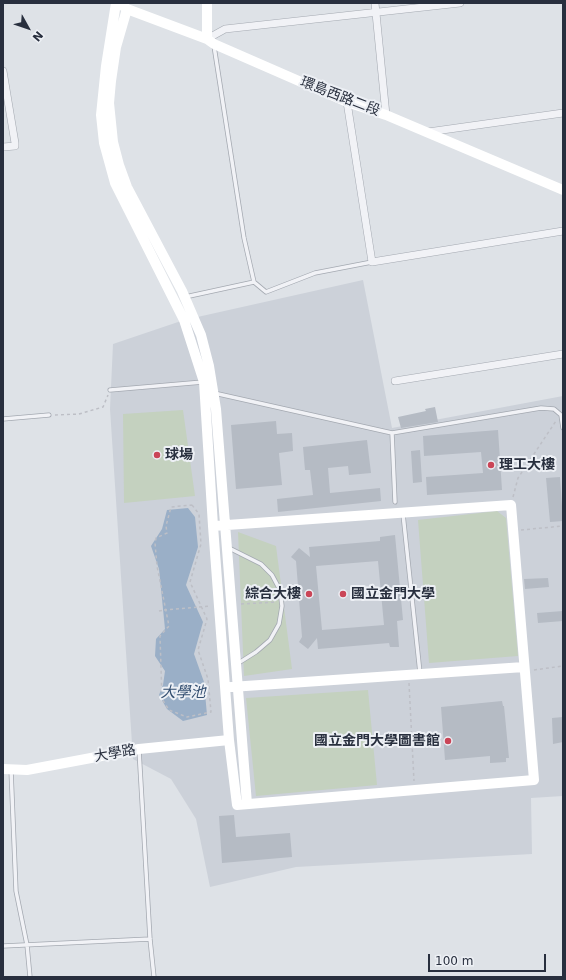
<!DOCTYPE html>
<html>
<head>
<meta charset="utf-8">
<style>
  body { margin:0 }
  #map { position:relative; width:566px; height:980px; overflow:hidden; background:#dee2e7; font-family:"DejaVu Sans",sans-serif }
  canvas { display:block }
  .frame { position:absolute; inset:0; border:4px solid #282f3e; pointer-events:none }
  .north { position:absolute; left:8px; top:8px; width:40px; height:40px; -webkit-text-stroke:3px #edf0f5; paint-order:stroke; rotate:130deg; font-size:11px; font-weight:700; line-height:16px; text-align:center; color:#282f3e }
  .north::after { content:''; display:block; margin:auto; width:14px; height:18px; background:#282f3e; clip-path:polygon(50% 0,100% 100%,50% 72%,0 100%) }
  .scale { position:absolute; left:428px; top:954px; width:118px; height:18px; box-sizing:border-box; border:2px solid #282f3e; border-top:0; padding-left:5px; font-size:12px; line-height:14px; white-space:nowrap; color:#282f3e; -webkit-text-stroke:3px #edf0f5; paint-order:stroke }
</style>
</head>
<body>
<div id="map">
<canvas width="566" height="980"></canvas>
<div class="frame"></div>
<div class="north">N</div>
<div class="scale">100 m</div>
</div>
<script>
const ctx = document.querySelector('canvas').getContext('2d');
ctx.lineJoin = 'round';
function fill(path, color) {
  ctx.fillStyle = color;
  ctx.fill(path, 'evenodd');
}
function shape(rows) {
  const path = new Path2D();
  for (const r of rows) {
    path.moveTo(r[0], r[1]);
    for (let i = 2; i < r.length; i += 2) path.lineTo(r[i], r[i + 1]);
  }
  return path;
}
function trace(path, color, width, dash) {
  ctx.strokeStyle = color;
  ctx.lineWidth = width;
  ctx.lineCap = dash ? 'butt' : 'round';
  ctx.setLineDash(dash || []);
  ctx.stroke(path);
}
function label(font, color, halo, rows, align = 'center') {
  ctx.font = font + ' "DejaVu Sans","Noto Sans TC",sans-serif';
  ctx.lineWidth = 4;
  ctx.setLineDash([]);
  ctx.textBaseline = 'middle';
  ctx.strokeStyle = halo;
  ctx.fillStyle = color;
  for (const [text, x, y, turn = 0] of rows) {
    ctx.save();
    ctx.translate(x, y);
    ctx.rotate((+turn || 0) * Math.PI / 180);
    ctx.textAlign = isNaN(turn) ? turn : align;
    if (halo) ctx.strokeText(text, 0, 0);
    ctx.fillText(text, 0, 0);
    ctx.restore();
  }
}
const built = shape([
  [363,280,392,428,563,396,563,796,531,798,532,854,296,867,210,887,196,819,171,779,133,759,110,409,113,344,184,320]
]);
const green = shape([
  [183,410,195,496,124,503,123,414],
  [497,511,506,518,518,656,429,663,418,520],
  [238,532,276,546,292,669,244,676],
  [368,690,377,785,256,796,246,698]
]);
const water = shape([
  [188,508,195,517,198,547,186,585,203,622,194,654,204,682,207,715,183,721,167,709,159,695,163,685,165,671,155,656,156,639,165,629,159,569,151,546,162,529,167,510]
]);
const building = shape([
  [435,407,438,422,401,428,398,417,426,411,425,409],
  [276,421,277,434,292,433,293,451,279,453,282,485,236,489,231,425],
  [498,430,502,490,427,495,426,477,483,473,481,452,424,456,423,436],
  [367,440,371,473,349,475,348,466,328,468,330,493,380,488,381,501,278,512,277,499,313,495,310,470,305,470,303,447],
  [420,450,422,482,413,483,411,451],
  [560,477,563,521,550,522,546,478],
  [395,535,403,620,397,621,399,647,390,647,389,643,318,649,317,638,308,649,299,642,302,637,296,561,291,557,299,548,310,557,309,547,380,541,380,537],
  [378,561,384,625,322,630,316,566],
  [548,578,549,587,525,589,524,579],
  [563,611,563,621,538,623,537,613],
  [502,701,503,706,504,706,509,758,506,758,506,762,490,763,490,756,445,760,441,707],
  [563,717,563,742,553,744,552,718],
  [234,815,236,837,290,833,292,857,222,863,219,816]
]);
const path = shape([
  [55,415,79,414,103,407,108,395],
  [513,497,518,478,556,421],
  [192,505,199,514,201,544,190,582,207,619,198,650,208,679,211,712,187,717,169,710,162,699,160,636,169,626,157,566,155,543,156,538,167,533,166,526,171,507,192,505],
  [521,530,563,526],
  [241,604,277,602],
  [199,607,211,606],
  [159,611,164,610],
  [534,670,563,666],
  [409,683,414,781]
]);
const lane = shape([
  [214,46,244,238,254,282],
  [185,297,254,282,266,292,315,273,372,262],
  [110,390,203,382],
  [214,393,392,433,395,502],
  [3,419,49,415],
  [392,433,541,408,554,409,561,415,563,428],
  [403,514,420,673],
  [229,548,261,564,272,575,280,590,282,606,279,624,270,640,256,652,237,664],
  [139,750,150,939,154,977],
  [11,770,16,891,27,945,30,977],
  [3,946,150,939]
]);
const street = shape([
  [375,3,386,115],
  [207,39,225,29,460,3],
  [3,71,15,143,15,146,3,147],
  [347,102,372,262,563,231],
  [428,132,563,113],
  [395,381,563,354]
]);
const secondary = shape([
  [116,3,106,66,101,115,104,143,115,183,184,320,204,382,213,526,229,740,237,805,534,780,511,505,213,526],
  [207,3,207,39],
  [122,5,127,9,207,39,214,44,347,102,386,115,563,190],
  [127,9,116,47,111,81,109,103,113,142,119,165,127,187,182,291,201,335,209,366,216,409,247,804],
  [231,687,524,667],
  [3,769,27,770,139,749,229,740]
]);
const pathBridge = shape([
  [164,610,199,607]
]);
const markers = [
  [157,455,4,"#ca4557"],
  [491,465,4,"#ca4557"],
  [309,594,4,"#ca4557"],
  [343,594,4,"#ca4557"],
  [448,741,4,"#ca4557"]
];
const streetNames = [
  ["環島西路二段",340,97,21],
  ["大學路",115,754,-10]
];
const poiNames = [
  ["球場",165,455],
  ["理工大樓",499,465],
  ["綜合大樓",301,594,"right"],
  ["國立金門大學",351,594],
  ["國立金門大學圖書館",440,741,"right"]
];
const waterNames = [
  ["大學池",183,693]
];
fill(built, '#ccd1d9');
fill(green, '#c4d1bf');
fill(water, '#9aafc7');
fill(building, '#b5bbc4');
trace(lane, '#a4a9b1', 5);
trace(street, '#a4a9b1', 8);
trace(path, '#bdbfc6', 1.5, [3, 3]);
trace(lane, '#f1f2f6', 3.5);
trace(street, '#f1f2f6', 7);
trace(secondary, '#fff', 10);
trace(pathBridge, '#bdbfc6', 1.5, [3, 3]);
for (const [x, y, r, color] of markers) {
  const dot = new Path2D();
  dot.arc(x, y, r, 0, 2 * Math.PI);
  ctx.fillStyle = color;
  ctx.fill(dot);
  trace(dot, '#edf0f5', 1.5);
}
label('14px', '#282f3e', '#edf0f5', streetNames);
label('bold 14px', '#282f3e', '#edf0f5', poiNames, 'left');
label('italic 15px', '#334e70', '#edf0f5', waterNames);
</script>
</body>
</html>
